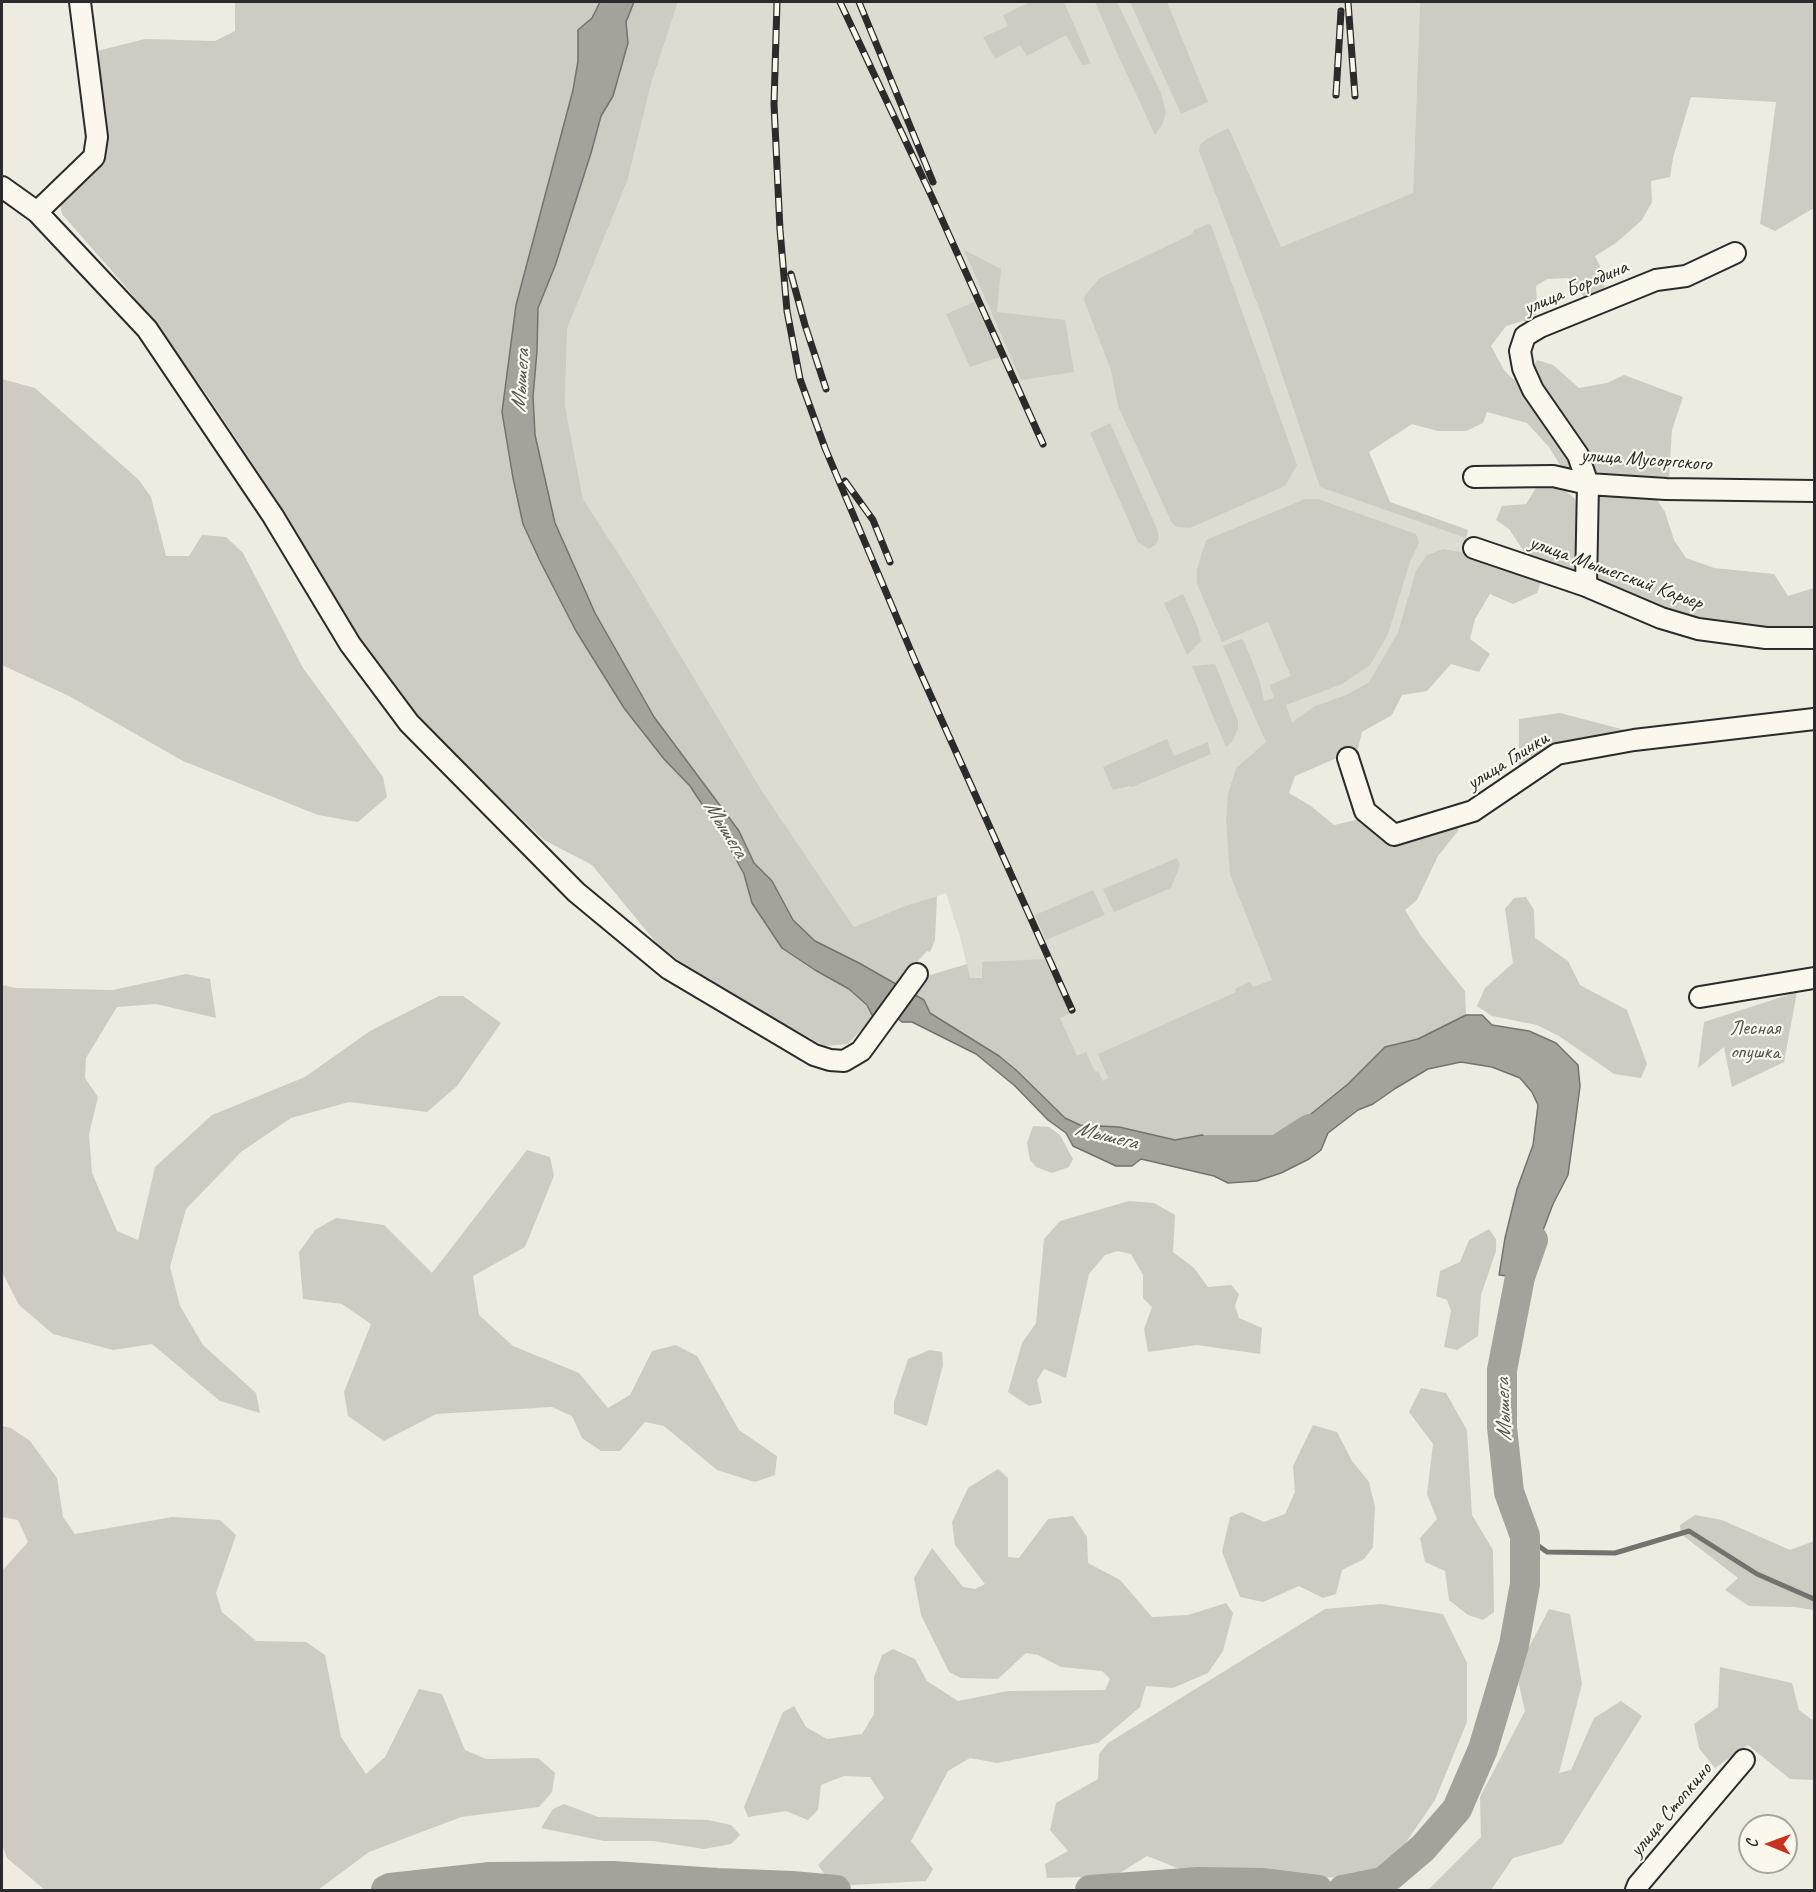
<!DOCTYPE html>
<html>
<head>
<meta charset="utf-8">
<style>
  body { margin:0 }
  #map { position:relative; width:1816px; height:1892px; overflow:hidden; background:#eeebe0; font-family:Caveat,sans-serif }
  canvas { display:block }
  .frame { position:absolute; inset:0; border:3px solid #2b2b2b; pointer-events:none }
  .north { position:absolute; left:1738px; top:1814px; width:60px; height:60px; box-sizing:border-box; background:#fbf7ec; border:2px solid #a8a59f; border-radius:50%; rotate:271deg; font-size:16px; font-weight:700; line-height:24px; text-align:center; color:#2b2b2b }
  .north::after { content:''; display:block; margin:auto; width:21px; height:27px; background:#c8321e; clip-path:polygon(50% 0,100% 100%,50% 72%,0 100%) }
</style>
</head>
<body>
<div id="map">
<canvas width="1816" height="1892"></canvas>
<div class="frame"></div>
<div class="north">С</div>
</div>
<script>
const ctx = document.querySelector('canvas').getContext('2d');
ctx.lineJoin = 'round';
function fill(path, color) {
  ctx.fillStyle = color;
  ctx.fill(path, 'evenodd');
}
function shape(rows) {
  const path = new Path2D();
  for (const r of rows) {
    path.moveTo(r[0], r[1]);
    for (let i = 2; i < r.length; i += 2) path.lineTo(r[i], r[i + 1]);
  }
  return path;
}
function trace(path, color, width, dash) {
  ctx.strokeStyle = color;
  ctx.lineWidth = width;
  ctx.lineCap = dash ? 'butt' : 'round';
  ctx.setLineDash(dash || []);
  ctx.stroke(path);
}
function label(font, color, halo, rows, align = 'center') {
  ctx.font = font + ' Caveat,sans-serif';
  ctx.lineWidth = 4.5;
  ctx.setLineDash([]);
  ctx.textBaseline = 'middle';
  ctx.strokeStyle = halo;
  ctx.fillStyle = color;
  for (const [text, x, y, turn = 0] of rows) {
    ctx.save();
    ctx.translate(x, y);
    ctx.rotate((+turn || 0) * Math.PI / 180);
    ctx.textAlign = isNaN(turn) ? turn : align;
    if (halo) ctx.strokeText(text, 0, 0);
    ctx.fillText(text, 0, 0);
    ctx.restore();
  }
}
const built = shape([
  [678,2,1420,2,1413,193,1284,246,1338,374,1389,502,1468,530,1463,552,1443,549,1427,555,1416,570,1398,632,1369,682,1346,695,1315,706,1277,733,1236,768,1228,793,1230,875,1289,1023,1101,1084,1078,1077,1013,977,970,978,960,937,946,893,902,907,854,927,762,791,629,570,583,499,565,405,567,329,628,179,651,84]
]);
const green = shape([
  [235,2,600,2,592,18,578,30,578,61,573,90,527,262,508,366,502,412,513,478,523,524,540,561,576,631,624,708,664,759,690,786,725,839,744,874,752,903,782,948,815,970,849,989,867,1005,873,1017,848,1044,824,1046,713,985,659,946,592,865,544,840,418,719,363,648,279,503,205,392,131,293,62,214,59,199,103,152,97,51,145,39,215,41,235,31],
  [634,2,678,2,651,84,628,179,567,329,565,405,583,499,629,570,762,791,854,927,902,907,937,896,935,940,930,952,927,951,896,985,859,963,815,941,793,920,772,881,754,863,739,831,654,717,595,613,555,523,535,435,533,396,538,308,555,266,591,153,601,115,613,96,628,43,626,22],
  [1030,2,1064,2,1091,64,1082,65,1066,35,1027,56,1020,45,995,59,983,37,1008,26,1003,15],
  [1095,2,1117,2,1161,93,1166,113,1162,125,1155,135,1118,55],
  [1130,2,1167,2,1208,102,1181,114],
  [1420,2,1814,2,1814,208,1775,231,1760,224,1776,102,1691,97,1673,158,1670,177,1651,181,1652,202,1642,220,1616,243,1595,256,1603,272,1605,295,1587,302,1579,290,1568,278,1547,279,1536,286,1537,304,1534,324,1523,321,1506,326,1491,346,1504,370,1513,379,1527,378,1537,360,1553,365,1579,388,1607,383,1624,375,1683,397,1672,430,1669,478,1612,477,1563,470,1549,447,1527,423,1487,412,1483,423,1466,431,1438,431,1412,424,1369,452,1390,502,1468,530,1466,538,1320,487,1264,321,1199,151,1200,145,1205,140,1228,128,1230,131,1281,247,1413,193],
  [1208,224,1211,225,1297,465,1285,486,1190,528,1177,527,1172,523,1118,406,1111,370,1084,300,1085,295,1100,278,1192,234,1194,230],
  [964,250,1001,269,997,312,1065,320,1074,372,1021,380],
  [974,302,1000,357,970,367,946,314],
  [2,379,35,388,139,480,151,497,166,556,189,556,202,535,226,537,243,553,303,668,383,777,387,797,358,822,318,815,183,761,69,696,2,665],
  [1110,423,1157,529,1159,538,1156,544,1149,549,1138,542,1090,433],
  [1539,483,1558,484,1575,499,1580,516,1579,567,1568,573,1552,569,1525,553,1509,529,1496,520,1502,506,1526,504],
  [1625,493,1655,497,1665,512,1674,540,1686,558,1714,568,1774,574,1788,596,1814,588,1814,632,1696,623,1594,582,1595,517,1598,497],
  [1305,499,1318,499,1416,534,1419,543,1410,562,1388,634,1370,665,1342,684,1286,705,1292,722,1315,706,1346,695,1369,682,1398,632,1416,570,1427,555,1443,549,1463,552,1542,578,1537,593,1513,604,1490,594,1475,619,1470,639,1490,654,1479,672,1451,664,1427,691,1402,695,1392,715,1362,732,1358,749,1295,776,1289,793,1311,806,1334,825,1365,818,1384,836,1461,818,1458,831,1438,856,1417,900,1405,910,1421,936,1465,991,1466,1015,1418,1039,1385,1048,1348,1084,1284,1136,1277,1150,1265,1155,1252,1153,1213,1141,1183,1138,1175,1140,1119,1127,1080,1126,1065,1118,1016,1070,999,1056,930,1013,924,1000,913,994,927,976,967,964,970,978,982,978,982,962,1047,959,1070,1013,1060,1018,1077,1056,1086,1052,1095,1072,1098,1071,1103,1081,1108,1078,1098,1054,1236,992,1235,989,1250,982,1253,987,1272,980,1230,875,1226,820,1228,793,1236,768,1266,742,1223,646,1241,639,1244,641,1260,682,1264,701,1274,698,1270,685,1291,676,1268,622,1222,642,1197,584,1197,569,1206,540],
  [1183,594,1198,628,1201,641,1187,655,1164,603],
  [1215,664,1238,721,1238,729,1232,742,1226,747,1192,666],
  [1560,713,1625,730,1619,739,1511,781,1519,767,1519,719],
  [1167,739,1174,756,1208,742,1211,754,1132,787,1130,786,1113,790,1103,767],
  [1177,858,1180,865,1171,888,1114,912,1103,889],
  [1093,890,1105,915,1046,940,1035,915],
  [1526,897,1534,910,1535,938,1568,961,1580,985,1627,1010,1647,1064,1641,1078,1614,1074,1559,1036,1537,1025,1492,1016,1477,1006,1485,988,1513,963,1505,909,1514,898],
  [186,974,210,979,216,1018,156,1004,117,1007,86,1058,85,1078,98,1097,89,1134,92,1173,117,1231,138,1240,155,1167,212,1115,305,1077,370,1031,439,996,463,996,501,1023,457,1086,427,1112,349,1102,291,1118,241,1152,186,1209,170,1267,180,1306,203,1345,256,1393,260,1413,220,1401,152,1344,113,1350,53,1334,19,1305,2,1272,2,985,16,988,113,990],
  [1797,992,1784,1062,1732,1087,1724,1047,1698,1068,1704,1022],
  [1033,1126,1049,1127,1060,1135,1073,1159,1069,1167,1052,1173,1036,1167,1030,1160,1027,1143],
  [527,1150,550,1157,554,1176,525,1247,473,1276,479,1315,513,1346,579,1373,608,1408,630,1395,652,1351,676,1345,697,1356,739,1430,777,1456,775,1475,755,1482,717,1470,664,1426,645,1422,620,1451,601,1451,582,1438,572,1416,552,1407,436,1414,384,1441,348,1416,344,1392,371,1324,342,1304,303,1299,299,1252,315,1230,336,1218,384,1225,432,1273],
  [1129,1201,1154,1203,1175,1215,1173,1252,1194,1268,1208,1287,1231,1285,1239,1294,1235,1306,1239,1318,1262,1328,1260,1354,1197,1345,1148,1352,1144,1329,1152,1307,1143,1298,1143,1275,1131,1254,1118,1251,1105,1255,1089,1274,1066,1378,1044,1369,1037,1380,1042,1403,1029,1406,1008,1392,1022,1343,1036,1323,1044,1239,1060,1221],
  [1489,1229,1496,1239,1496,1251,1481,1295,1478,1336,1457,1350,1444,1347,1451,1311,1447,1300,1436,1296,1440,1271,1460,1262,1469,1240],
  [930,1350,942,1352,943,1365,927,1426,894,1414,894,1402,908,1359],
  [1421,1388,1446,1393,1467,1430,1472,1515,1493,1550,1494,1612,1483,1620,1468,1615,1449,1600,1445,1571,1425,1562,1420,1538,1437,1519,1427,1494,1433,1444,1409,1412],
  [1313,1425,1337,1432,1352,1461,1369,1482,1375,1507,1373,1547,1364,1559,1342,1570,1336,1594,1323,1598,1299,1586,1263,1602,1240,1597,1222,1552,1230,1517,1242,1512,1264,1522,1285,1514,1295,1492,1293,1466],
  [2,1426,11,1428,30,1441,57,1478,63,1517,75,1534,172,1517,220,1520,236,1535,216,1593,222,1612,256,1641,306,1642,325,1655,341,1737,366,1774,385,1757,419,1689,442,1694,465,1750,486,1759,538,1758,555,1773,552,1792,539,1807,461,1817,369,1852,318,1890,45,1890,7,1858,2,1844,2,1571,28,1542,18,1520,2,1517],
  [998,1469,1008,1478,1008,1557,1019,1558,1048,1519,1073,1516,1087,1537,1088,1563,1120,1580,1152,1617,1188,1615,1226,1603,1233,1613,1223,1651,1208,1673,1173,1688,1146,1686,1140,1707,1098,1743,997,1763,970,1758,948,1771,911,1841,933,1869,926,1881,833,1886,818,1865,884,1798,870,1777,844,1776,821,1785,818,1810,808,1820,786,1811,748,1817,744,1807,783,1712,794,1706,806,1727,827,1739,862,1734,874,1714,874,1677,882,1655,893,1649,915,1659,927,1681,958,1701,1008,1691,1105,1690,1110,1679,1102,1671,1061,1667,1038,1655,1026,1653,998,1679,961,1678,949,1672,921,1615,914,1578,932,1548,963,1587,975,1589,985,1584,955,1545,952,1522,968,1488],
  [1695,1515,1722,1520,1790,1550,1814,1541,1814,1610,1794,1607,1749,1606,1725,1590,1738,1578,1681,1534,1680,1525],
  [1381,1604,1443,1614,1467,1663,1467,1722,1435,1800,1391,1864,1361,1878,1195,1875,1147,1856,1115,1876,1047,1878,1045,1864,1068,1851,1050,1830,1056,1803,1098,1779,1099,1754,1108,1743,1325,1609],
  [1549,1609,1570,1614,1582,1684,1559,1773,1571,1770,1594,1718,1621,1701,1642,1716,1562,1844,1513,1858,1491,1890,1428,1890,1481,1837,1480,1797,1525,1711,1516,1672],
  [1720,1667,1792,1683,1799,1710,1811,1719,1814,1720,1814,1780,1790,1779,1748,1745,1715,1768,1699,1748,1694,1724,1718,1707],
  [564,1804,598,1817,708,1820,731,1825,740,1835,731,1844,704,1849,653,1841,604,1841,541,1828,553,1809]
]);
const water = shape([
  [600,2,634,2,626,22,628,43,613,96,601,116,591,153,555,266,538,308,537,351,533,396,535,435,555,523,595,613,654,717,739,831,754,863,772,881,793,920,815,941,859,963,924,1000,930,1013,999,1056,1016,1070,1065,1118,1080,1125,1119,1127,1175,1140,1202,1135,1213,1141,1221,1136,1237,1137,1252,1153,1265,1155,1277,1150,1284,1136,1348,1084,1385,1047,1418,1039,1466,1015,1482,1015,1492,1025,1529,1031,1556,1043,1578,1065,1580,1086,1576,1117,1568,1175,1553,1204,1525,1278,1499,1275,1505,1238,1517,1189,1533,1145,1538,1105,1532,1092,1520,1078,1492,1067,1461,1062,1428,1069,1396,1088,1373,1104,1358,1110,1328,1133,1321,1150,1309,1159,1281,1173,1257,1181,1228,1183,1214,1176,1141,1159,1132,1166,1116,1166,1073,1146,1066,1133,1048,1120,1015,1086,976,1054,912,1022,902,1022,897,1018,873,1017,867,1005,849,989,815,970,782,948,752,903,744,874,725,839,690,786,664,759,624,708,576,631,540,561,523,524,513,478,502,412,516,305,573,90,578,61,578,30,592,18,600,2]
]);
const stream = shape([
  [1525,1536,1547,1552,1615,1553,1689,1531,1757,1574,1814,1599]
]);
const river = shape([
  [1208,1150,1277,1150,1310,1129],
  [386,1890,390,1888,490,1877,613,1876,717,1883,792,1886,836,1890],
  [1090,1890,1199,1882,1262,1883,1318,1890],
  [1343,1890,1383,1882,1423,1848,1457,1809,1483,1749,1514,1645,1525,1584,1525,1536,1509,1492,1502,1427,1502,1370,1520,1277,1533,1240]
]);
const street = shape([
  [2,187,37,212,147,329,273,516,350,644,409,723,576,892,669,969,814,1055,830,1060,844,1061,861,1051,917,974],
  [37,212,94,157,97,137,80,2],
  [1474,477,1553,476,1588,484,1666,489,1814,491],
  [1474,548,1586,586,1661,618,1698,629,1766,638,1814,638],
  [1586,586,1588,484,1578,455,1533,390,1523,368,1520,351,1525,336,1540,327,1656,280,1686,276,1735,253],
  [1348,758,1365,811,1394,835,1473,811,1557,754,1634,740,1814,719],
  [1700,997,1814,978],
  [1636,1890,1638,1885,1744,1760]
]);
const rail = shape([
  [777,2,774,104,780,230,787,311,800,379,825,448,916,663,1072,1010],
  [840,2,931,195,1043,444],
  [859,2,933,182],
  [1348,2,1355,96],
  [1336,95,1341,11],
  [791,274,805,325,826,389],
  [845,481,873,520,890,562]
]);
const streetNames = [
  ["улица Бородина",1576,288,-23],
  ["улица Мусоргского",1646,460,4],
  ["улица Мышегский Карьер",1616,573,20],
  ["улица Глинки",1508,761,-32],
  ["улица Стопкино",1671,1810,-50]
];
const parkNames = [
  ["Лесная",1755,1028],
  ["опушка",1755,1052]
];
const waterNames = [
  ["Мышега",521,381,-86],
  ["Мышега",725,829,58],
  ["Мышега",1106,1136,14],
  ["Мышега",1504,1410,-92]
];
fill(built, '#dedbd1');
fill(green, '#cecbc2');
fill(water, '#a4a29a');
trace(water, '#74726e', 1.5);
trace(stream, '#74726e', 5);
trace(river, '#a4a29a', 30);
trace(street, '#2b2b2b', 24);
trace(street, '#fbf7ec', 20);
trace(rail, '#2b2b2b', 7);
trace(rail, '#fbf7ec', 4.5, [14]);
label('21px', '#2b2b2b', '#fbf7ec', streetNames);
label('21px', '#545351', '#fbf7ec', parkNames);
label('italic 22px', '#555552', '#fbf7ec', waterNames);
</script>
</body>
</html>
